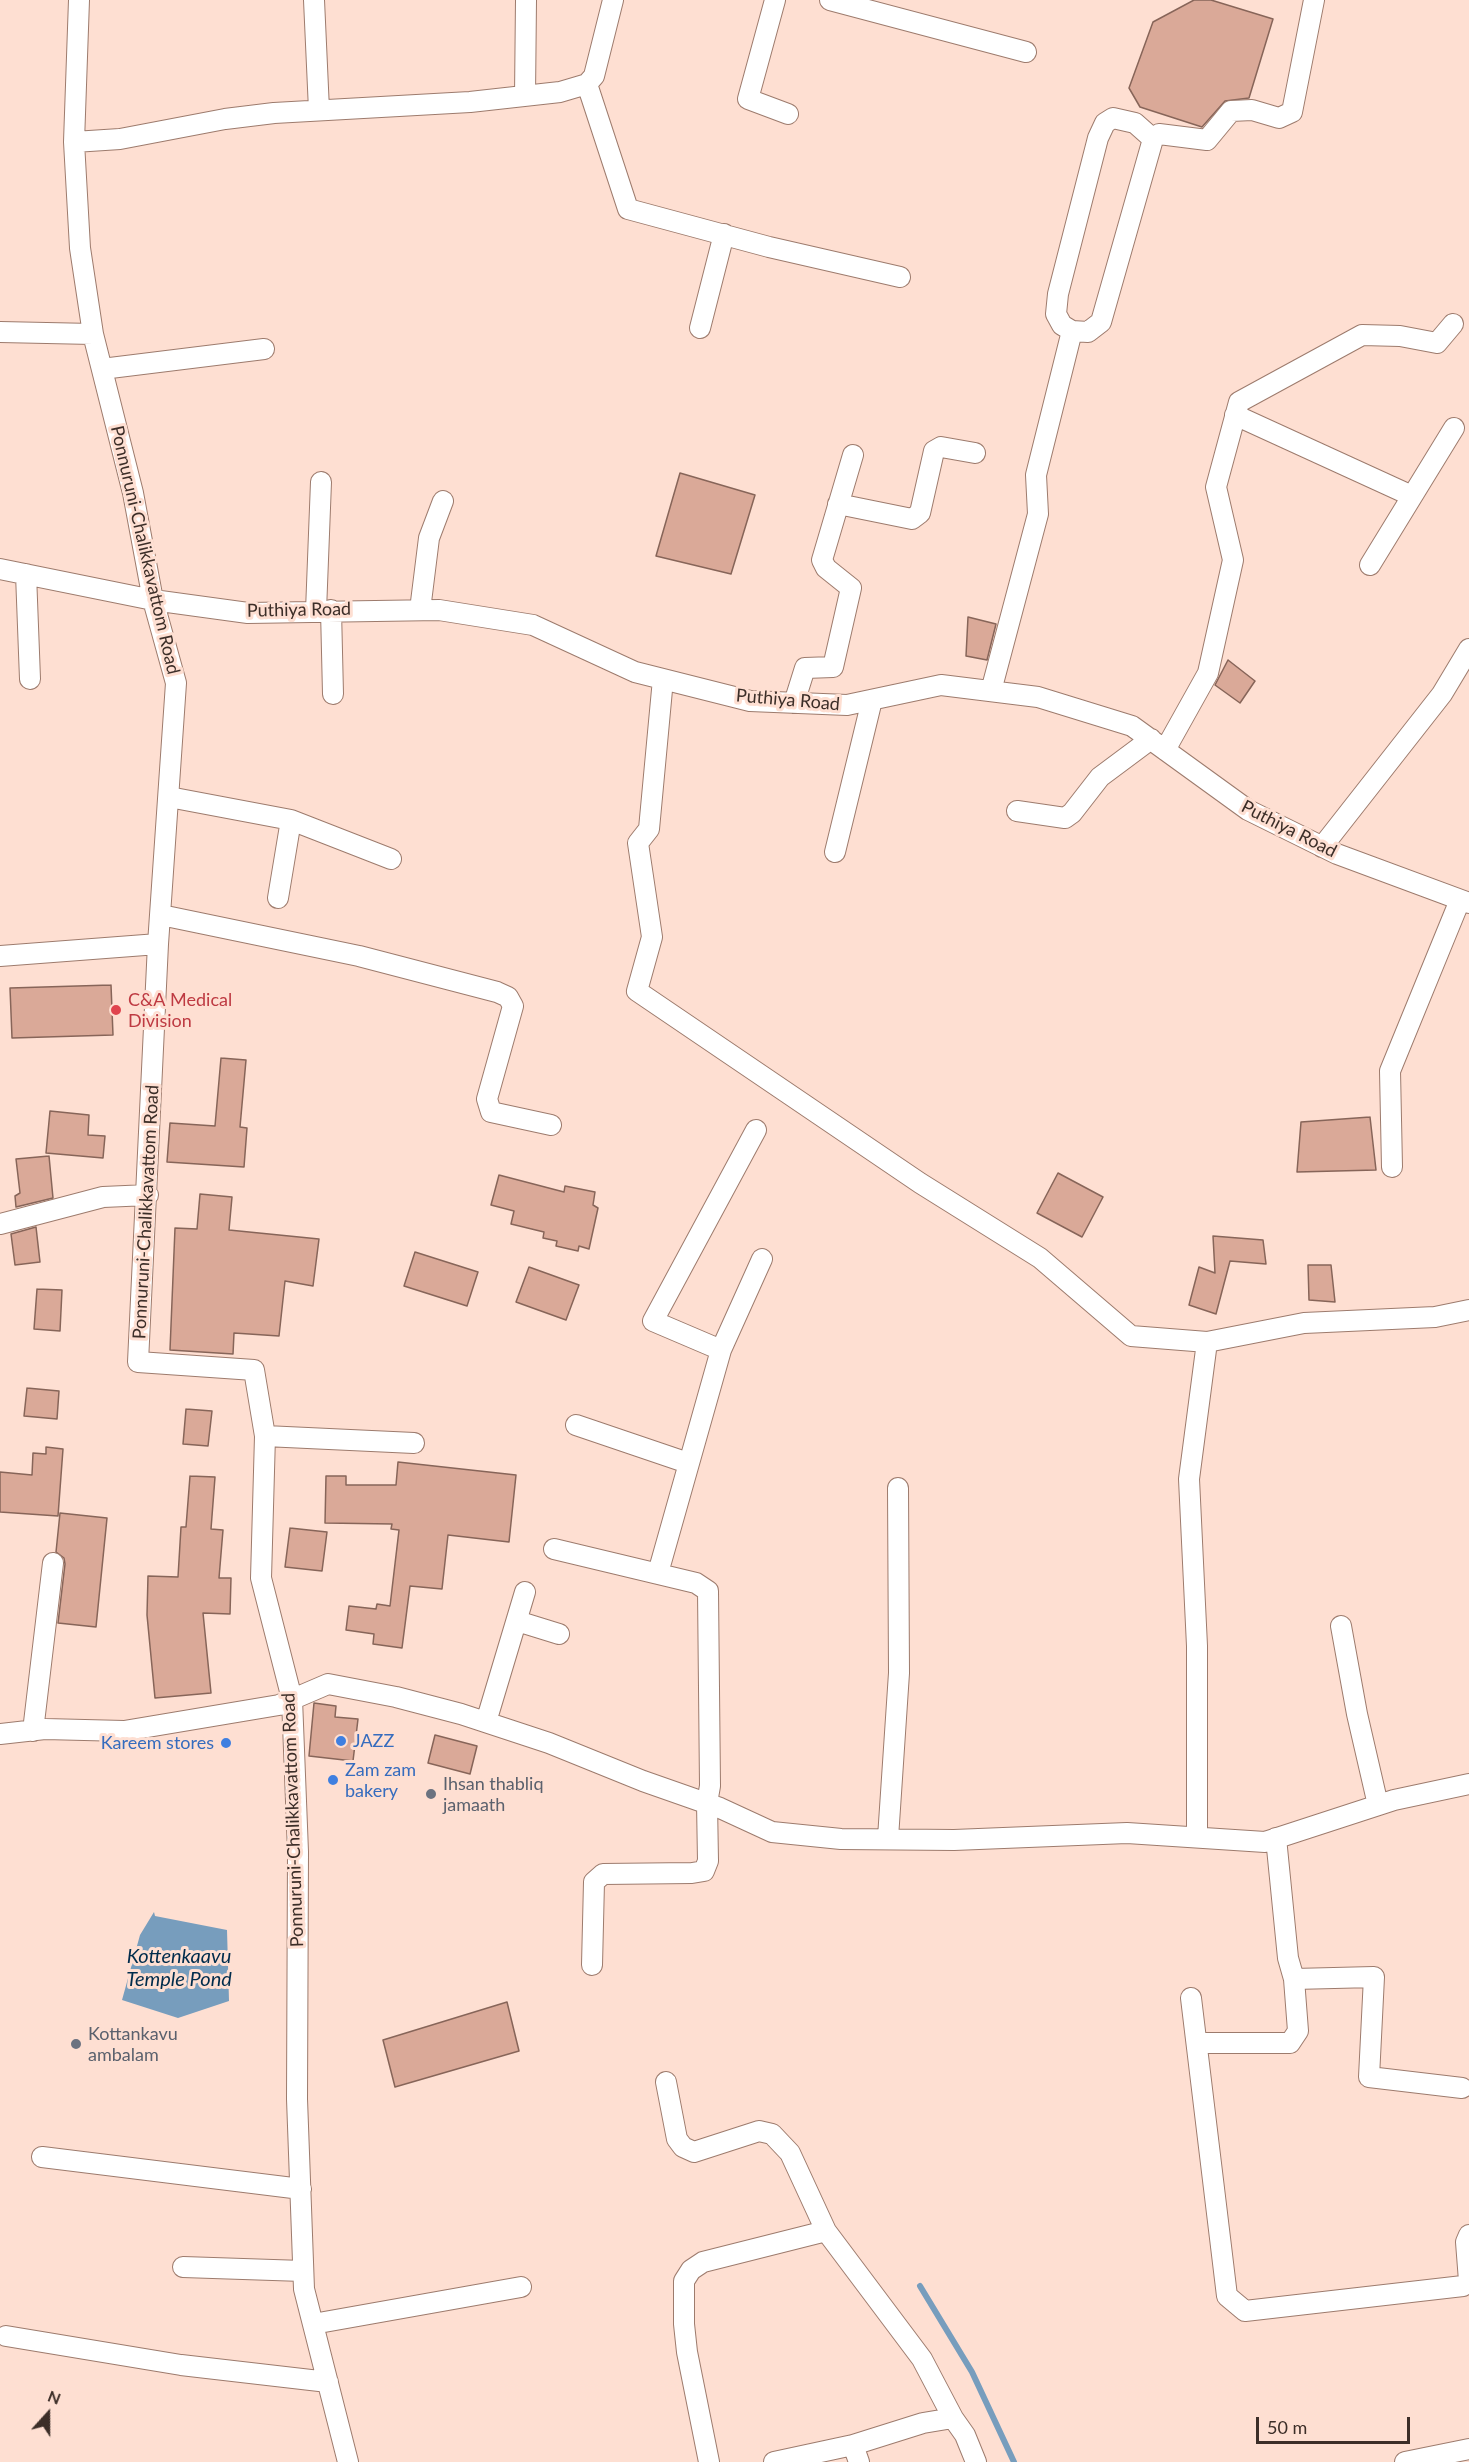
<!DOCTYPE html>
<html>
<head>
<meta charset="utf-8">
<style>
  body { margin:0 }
  #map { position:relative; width:1469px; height:2462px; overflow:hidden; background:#fedfd2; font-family:Lato,sans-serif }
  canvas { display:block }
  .north { position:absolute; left:18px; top:2384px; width:60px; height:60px; -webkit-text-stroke:4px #fedfd2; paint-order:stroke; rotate:21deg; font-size:16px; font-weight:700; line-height:24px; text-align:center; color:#3c2e28 }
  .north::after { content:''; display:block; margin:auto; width:21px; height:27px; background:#3c2e28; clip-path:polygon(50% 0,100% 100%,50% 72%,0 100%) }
  .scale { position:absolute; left:1256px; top:2417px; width:154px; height:27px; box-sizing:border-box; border:3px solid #3c2e28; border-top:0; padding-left:8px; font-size:18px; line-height:21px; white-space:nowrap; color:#3c2e28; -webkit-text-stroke:4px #fedfd2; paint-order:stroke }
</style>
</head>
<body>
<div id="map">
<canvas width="1469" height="2462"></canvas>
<div class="north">N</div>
<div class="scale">50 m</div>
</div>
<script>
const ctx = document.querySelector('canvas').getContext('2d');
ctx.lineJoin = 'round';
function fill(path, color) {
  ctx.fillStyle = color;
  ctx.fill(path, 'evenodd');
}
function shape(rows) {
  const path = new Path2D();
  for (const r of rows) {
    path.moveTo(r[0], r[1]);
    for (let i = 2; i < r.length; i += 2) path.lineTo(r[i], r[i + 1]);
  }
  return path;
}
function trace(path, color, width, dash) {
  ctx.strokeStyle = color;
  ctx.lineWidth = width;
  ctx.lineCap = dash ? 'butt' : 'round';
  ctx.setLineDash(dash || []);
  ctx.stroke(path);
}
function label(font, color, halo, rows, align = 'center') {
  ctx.font = font + ' Lato,sans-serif';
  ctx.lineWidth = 6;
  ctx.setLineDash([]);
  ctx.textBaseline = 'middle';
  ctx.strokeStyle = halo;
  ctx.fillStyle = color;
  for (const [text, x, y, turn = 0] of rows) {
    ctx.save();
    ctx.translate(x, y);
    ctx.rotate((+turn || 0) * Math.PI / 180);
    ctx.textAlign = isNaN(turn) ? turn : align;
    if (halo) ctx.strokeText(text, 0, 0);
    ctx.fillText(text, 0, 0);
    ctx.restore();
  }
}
const water = shape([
  [154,1912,155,1916,227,1930,229,2001,178,2018,122,2000,140,1935]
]);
const stream = shape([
  [920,2286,972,2372,1014,2462]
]);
const building = shape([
  [1194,0,1211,0,1273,19,1249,98,1225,101,1202,127,1140,107,1129,88,1153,22,1194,0],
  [680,473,755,495,731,574,656,556,680,473],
  [968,617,996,624,987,660,966,656,968,617],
  [1228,660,1255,681,1240,703,1215,685,1228,660],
  [111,985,113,1035,12,1038,10,988,111,985],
  [221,1058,246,1060,240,1127,247,1128,244,1167,167,1162,170,1123,215,1126,221,1058],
  [50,1111,89,1115,88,1135,105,1136,103,1158,46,1153,50,1111],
  [1370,1117,1376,1170,1297,1172,1301,1122,1370,1117],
  [49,1156,53,1198,16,1207,15,1196,20,1193,16,1159,49,1156],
  [1058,1173,1103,1197,1082,1237,1037,1213,1058,1173],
  [499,1175,564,1192,565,1186,595,1192,593,1205,598,1208,589,1249,579,1246,578,1251,556,1246,557,1241,543,1238,544,1232,511,1224,514,1211,491,1205,499,1175],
  [200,1194,232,1197,229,1230,319,1239,313,1286,285,1281,279,1336,234,1333,233,1354,170,1350,175,1228,197,1229,200,1194],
  [36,1227,40,1262,15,1265,11,1234,36,1227],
  [1213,1236,1263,1240,1266,1264,1230,1261,1216,1314,1189,1305,1199,1267,1215,1273,1213,1236],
  [415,1252,478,1272,467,1306,404,1286,415,1252],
  [1308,1265,1331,1265,1335,1302,1309,1300,1308,1265],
  [529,1267,579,1285,566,1320,516,1302,529,1267],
  [37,1289,62,1290,60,1331,34,1329,37,1289],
  [27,1388,59,1391,57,1419,24,1416,27,1388],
  [186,1409,212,1411,208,1446,183,1444,186,1409],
  [46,1447,63,1449,58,1516,0,1512,0,1472,32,1475,33,1453,46,1454,46,1447],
  [398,1462,516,1475,509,1542,448,1535,442,1589,410,1586,402,1648,373,1644,374,1634,346,1630,349,1606,376,1609,377,1604,390,1606,399,1530,391,1529,392,1524,325,1523,326,1476,346,1476,346,1485,396,1485,398,1462],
  [190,1476,215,1477,211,1529,223,1530,219,1578,231,1578,230,1614,203,1613,211,1693,155,1698,147,1615,148,1576,178,1577,181,1527,186,1527,190,1476],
  [60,1513,107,1518,96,1627,58,1623,65,1564,64,1558,56,1552,60,1513],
  [290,1528,327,1532,322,1571,285,1567,290,1528],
  [314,1703,336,1706,335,1717,358,1719,353,1761,309,1756,314,1703],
  [435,1735,477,1746,470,1774,428,1763,435,1735],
  [507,2002,519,2051,395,2087,383,2040,507,2002]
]);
const minor = shape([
  [79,0,74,142,80,248,93,334,133,493,153,600,176,683,158,944,138,1362,254,1370,265,1436,261,1578,292,1699,298,1852,297,2099,304,2289,348,2462],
  [314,0,319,110],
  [775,0,748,99,788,114],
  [830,0,1026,52],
  [587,84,628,209,769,247,900,277],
  [525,96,526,0],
  [74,142,120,139,225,119,274,113,470,102,560,92,587,84,594,76,613,0],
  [700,328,724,234],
  [1072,331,1062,325,1056,314,1058,294,1098,138,1105,123,1113,118,1135,123,1153,139],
  [0,332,93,334],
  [102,369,264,349],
  [1235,415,1412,496],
  [838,504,912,519,920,513,934,451,941,447,975,453],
  [1370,565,1454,428],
  [0,569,153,600,248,613,439,610,533,625,635,672,750,701,847,705,941,685,1038,697,1132,726,1248,810,1337,854,1469,903],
  [26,574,30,679],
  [331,610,333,694],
  [420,610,429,538,443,501],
  [316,611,321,482],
  [663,679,649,829,638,843,652,937,637,991,920,1183,1040,1258,1131,1336,1207,1342],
  [991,691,1038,514,1036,475,1072,331,1088,332,1101,322,1153,139,1159,134,1207,140,1231,111,1252,110,1279,118,1292,112,1314,0],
  [794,703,805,668,833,667,851,588,826,568,822,560,853,455],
  [1165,750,1208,673,1233,560,1216,487,1239,402,1362,335,1400,336,1437,343,1453,324],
  [169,797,291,820,391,859],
  [1017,811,1065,818,1072,813,1100,777,1151,739],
  [1322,847,1442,694,1469,649],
  [835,852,872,700],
  [278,898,291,820],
  [161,915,359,956,497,992,508,997,513,1006,487,1099,491,1112,551,1125],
  [0,956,158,944],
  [1392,1167,1390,1071,1460,900],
  [0,1224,103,1197,148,1195],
  [721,1350,653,1321,756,1130],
  [576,1425,688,1463],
  [265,1436,414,1443],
  [554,1549,696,1583,708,1591,710,1786,707,1803,708,1861,704,1871,692,1873,603,1874,594,1882,592,1965],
  [658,1573,721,1350,762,1259],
  [517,1621,559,1634],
  [1341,1626,1357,1714,1378,1805],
  [486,1722,525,1592],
  [33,1731,53,1563],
  [0,1734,45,1729,124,1731,279,1705,328,1684,396,1697,461,1714,549,1743,643,1781,720,1808,772,1832,841,1839,954,1840,1127,1833,1265,1842,1394,1800,1469,1784],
  [1197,1837,1197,1646,1189,1479,1207,1342,1304,1323,1435,1317,1469,1310],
  [888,1838,899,1673,898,1488],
  [1294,1979,1374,1977,1369,2077,1462,2088],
  [1191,1998,1227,2296,1245,2311,1463,2286,1469,2281,1466,2242,1469,2235],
  [1198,2043,1290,2043,1298,2031,1294,1979,1288,1958,1276,1838],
  [666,2082,677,2139,683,2147,694,2152,759,2131,772,2134,790,2153,826,2231],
  [42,2157,301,2189],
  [183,2267,303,2271],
  [313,2324,521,2287],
  [6,2336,181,2365,328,2382],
  [853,2445,859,2462],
  [709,2462,687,2352,684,2324,684,2281,691,2270,703,2262,826,2231,922,2359,953,2418],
  [774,2462,853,2445,923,2423,953,2418,965,2435,976,2462],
  [1405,2462,1469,2449]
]);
const markers = [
  [116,1010,6,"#e0444e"],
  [341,1741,6,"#3f7fe0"],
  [226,1743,6,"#3f7fe0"],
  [333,1780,6,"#3f7fe0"],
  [431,1794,6,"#6b7280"],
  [76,2044,6,"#6b7280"]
];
const streetNames = [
  ["Ponnuruni-Chalikkavattom Road",145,550,77],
  ["Puthiya Road",299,610,-1],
  ["Puthiya Road",788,700,5],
  ["Puthiya Road",1289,829,27],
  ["Ponnuruni-Chalikkavattom Road",146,1212,-87],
  ["Ponnuruni-Chalikkavattom Road",293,1820,-92]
];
const healthNames = [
  ["C&A Medical",128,1000],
  ["Division",128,1021]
];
const shopNames = [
  ["JAZZ",353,1741],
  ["Kareem stores",214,1743,"right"],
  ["Zam zam",345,1770],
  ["bakery",345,1791]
];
const worshipNames = [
  ["Ihsan thabliq",443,1784],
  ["jamaath",443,1805],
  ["Kottankavu",88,2034],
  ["ambalam",88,2055]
];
const waterNames = [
  ["Kottenkaavu",179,1957],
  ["Temple Pond",179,1980]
];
fill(water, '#779dbd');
trace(stream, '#779dbd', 6);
fill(building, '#daa998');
trace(building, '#876559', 1.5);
trace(minor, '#9d7b6d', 22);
trace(minor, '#fff', 20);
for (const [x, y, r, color] of markers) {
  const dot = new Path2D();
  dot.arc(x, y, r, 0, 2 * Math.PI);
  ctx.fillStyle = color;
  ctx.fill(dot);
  trace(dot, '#fedfd2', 2);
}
label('18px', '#3c2e28', '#fedfd2', streetNames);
label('18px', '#be3a42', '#fedfd2', healthNames, 'left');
label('18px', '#366cbe', '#fedfd2', shopNames, 'left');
label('18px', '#5b616d', '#fedfd2', worshipNames, 'left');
label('italic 20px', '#002c4c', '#fedfd2', waterNames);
</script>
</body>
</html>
